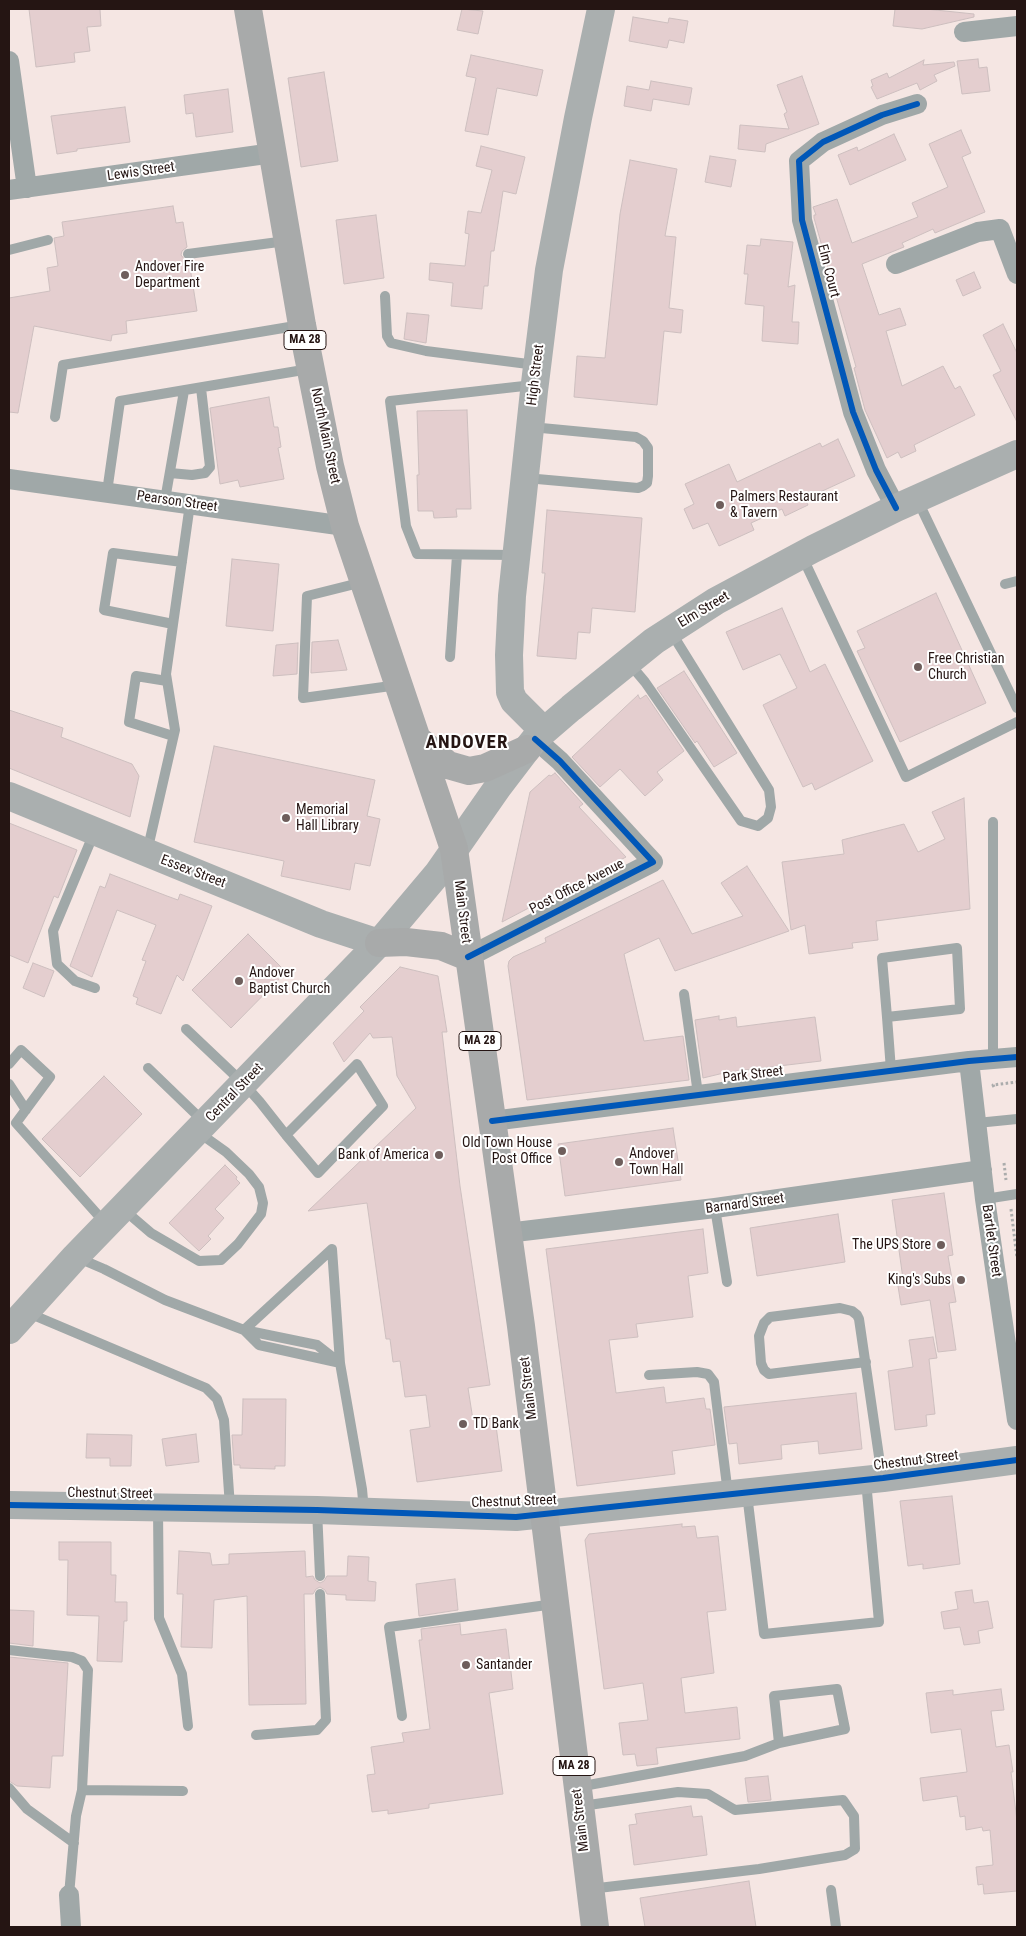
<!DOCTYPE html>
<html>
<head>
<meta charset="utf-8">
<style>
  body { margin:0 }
  #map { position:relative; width:1026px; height:1936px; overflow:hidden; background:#f5e6e3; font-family:"Roboto Condensed",sans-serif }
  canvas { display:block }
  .frame { position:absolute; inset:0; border:10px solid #251513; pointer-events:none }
</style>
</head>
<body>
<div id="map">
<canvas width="1026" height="1936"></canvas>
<div class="frame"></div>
</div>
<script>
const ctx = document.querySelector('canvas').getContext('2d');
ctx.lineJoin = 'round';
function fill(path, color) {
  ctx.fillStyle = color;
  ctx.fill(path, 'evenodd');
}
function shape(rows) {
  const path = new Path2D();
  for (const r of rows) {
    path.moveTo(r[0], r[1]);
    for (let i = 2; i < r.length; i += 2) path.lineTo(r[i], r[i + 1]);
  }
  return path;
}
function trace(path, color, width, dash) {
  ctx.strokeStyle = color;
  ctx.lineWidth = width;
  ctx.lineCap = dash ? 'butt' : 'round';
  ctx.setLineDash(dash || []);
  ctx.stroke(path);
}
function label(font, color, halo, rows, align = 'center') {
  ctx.font = font + ' "Roboto Condensed",sans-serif';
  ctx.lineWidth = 4;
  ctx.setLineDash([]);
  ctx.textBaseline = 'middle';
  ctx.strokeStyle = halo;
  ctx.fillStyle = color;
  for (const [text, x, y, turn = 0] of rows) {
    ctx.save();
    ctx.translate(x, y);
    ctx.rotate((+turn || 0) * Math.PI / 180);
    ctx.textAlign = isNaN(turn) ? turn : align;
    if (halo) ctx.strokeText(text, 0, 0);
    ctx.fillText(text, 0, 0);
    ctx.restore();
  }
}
const building = shape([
  [29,9,100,9,101,26,87,27,90,51,74,53,75,62,36,67,29,9],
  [462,9,483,11,478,34,457,30,462,9],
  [895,9,926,9,974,14,974,17,922,29,893,26,895,9],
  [633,17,668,23,669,18,688,21,684,43,669,40,667,48,629,41,633,17],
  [471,55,543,70,537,96,497,88,488,135,465,131,476,78,466,76,471,55],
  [978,59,979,68,987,67,990,91,962,94,957,61,978,59],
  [924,60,923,65,954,62,955,66,934,75,937,81,920,90,917,83,877,99,871,87,873,86,871,80,887,73,889,78,924,60],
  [324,72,338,161,301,167,288,78,324,72],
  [802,76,819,124,766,144,765,152,738,149,740,125,789,129,784,114,787,112,777,85,802,76],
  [651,81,692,88,689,105,653,99,651,111,624,106,627,86,649,90,651,81],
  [228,89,233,132,196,137,193,113,186,114,184,95,228,89],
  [125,107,130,142,77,149,77,151,57,154,51,116,125,107],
  [961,130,971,153,962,157,985,212,935,233,933,229,902,243,904,247,862,264,879,315,900,308,906,325,886,331,902,386,943,366,955,389,960,386,975,415,914,445,916,451,901,458,898,452,887,458,865,410,854,368,856,367,814,218,814,215,816,215,813,207,837,199,852,243,918,217,912,203,948,187,929,144,961,130],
  [894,134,906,160,850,185,838,155,857,147,858,151,894,134],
  [481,146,525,157,516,194,503,191,494,251,491,251,488,286,484,286,482,309,451,306,453,283,429,280,430,263,465,266,469,234,465,233,468,211,481,213,492,170,476,166,481,146],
  [710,156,736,160,731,187,705,182,710,156],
  [630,160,677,169,665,236,676,237,669,308,683,310,681,333,664,331,657,405,574,397,577,356,605,358,620,214,630,160],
  [173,206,176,223,183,222,187,247,182,251,181,255,185,260,189,261,197,311,126,321,127,333,112,335,111,341,34,326,18,413,9,412,9,298,50,291,47,268,58,266,54,238,64,236,62,222,173,206],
  [376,215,384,278,344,284,336,220,376,215],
  [761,239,793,242,788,287,795,285,792,322,799,322,798,344,762,341,764,306,745,304,748,274,744,274,747,245,760,246,761,239],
  [974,272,981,288,963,296,956,280,974,272],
  [407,313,429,315,426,343,404,339,407,313],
  [1003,324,1017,353,1017,422,993,375,1001,371,983,335,1003,324],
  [269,397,274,427,278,427,281,447,278,448,284,479,240,487,238,480,220,484,210,408,269,397],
  [467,410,471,509,456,509,457,517,434,518,433,511,418,511,417,475,419,475,417,411,467,410],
  [838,439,855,476,805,499,808,505,785,516,782,509,751,523,754,530,719,546,708,523,693,529,684,509,694,504,685,484,729,464,737,482,820,443,822,447,838,439],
  [547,510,642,518,635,612,592,608,590,633,578,632,576,659,537,656,545,573,542,573,547,510],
  [232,559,279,564,273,631,226,626,232,559],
  [936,593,986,703,900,742,857,651,865,648,857,631,936,593],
  [782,608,810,672,825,664,873,761,815,790,812,783,803,787,763,705,797,688,780,654,743,670,726,632,782,608],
  [338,640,347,670,311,673,312,642,338,640],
  [298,643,297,674,273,676,276,645,298,643],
  [684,671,737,753,714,767,697,741,695,743,657,688,684,671],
  [638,695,640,699,646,695,684,751,657,772,663,780,645,796,620,769,600,787,572,757,638,695],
  [9,710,63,728,61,737,132,764,139,776,130,817,9,768,9,710],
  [214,746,375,780,367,816,380,819,370,866,355,863,350,890,281,876,284,861,194,842,214,746],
  [555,773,583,804,579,807,626,857,502,922,530,792,549,775,551,776,555,773],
  [964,798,970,909,876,921,878,940,852,943,853,948,809,954,805,925,791,930,782,862,844,854,842,840,904,824,918,852,945,839,932,812,964,798],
  [9,823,77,850,58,898,54,896,28,963,9,955,9,823],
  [747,866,789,931,675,971,659,938,624,954,644,1041,683,1036,689,1080,527,1100,508,966,509,961,513,957,546,942,545,938,663,880,692,934,743,916,721,883,747,866],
  [110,874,167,896,178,900,180,894,212,906,183,981,177,975,161,1014,136,1004,138,998,133,996,146,961,142,960,156,925,117,910,92,977,70,966,100,886,105,888,110,874],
  [248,934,286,972,231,1028,192,990,248,934],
  [33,963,54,971,44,997,23,988,33,963],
  [400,967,438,976,447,1032,442,1032,460,1186,490,1385,468,1388,473,1420,495,1418,502,1471,417,1482,410,1430,430,1427,426,1395,405,1397,400,1361,393,1362,390,1339,386,1339,367,1203,308,1211,416,1108,397,1076,392,1037,373,1038,370,1033,344,1062,333,1043,364,1011,360,1007,400,967],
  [719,1016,719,1020,736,1017,737,1027,815,1017,821,1061,728,1072,703,1078,695,1020,719,1016],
  [104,1076,142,1114,80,1177,42,1139,104,1076],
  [673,1128,681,1180,565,1196,558,1144,673,1128],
  [225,1165,237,1177,236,1179,240,1183,215,1209,224,1218,208,1236,211,1239,199,1251,169,1223,225,1165],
  [944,1193,953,1255,948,1256,956,1302,949,1303,956,1350,938,1352,930,1300,901,1305,897,1280,903,1279,892,1200,944,1193],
  [838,1214,845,1262,757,1276,750,1228,838,1214],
  [703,1229,708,1273,688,1276,693,1317,636,1324,638,1337,609,1340,616,1393,664,1387,666,1403,704,1398,706,1409,710,1409,715,1445,672,1451,675,1474,577,1486,546,1249,703,1229],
  [933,1337,937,1358,929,1359,935,1414,926,1415,927,1426,895,1430,888,1371,913,1367,909,1340,933,1337],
  [856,1393,862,1449,819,1454,818,1441,781,1445,782,1459,739,1464,737,1443,729,1444,724,1407,856,1393],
  [243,1399,286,1399,285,1466,275,1466,275,1469,240,1468,240,1465,234,1465,232,1435,242,1435,243,1399],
  [87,1434,132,1435,131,1466,110,1466,110,1458,86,1458,87,1434],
  [196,1434,199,1462,166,1466,162,1439,196,1434],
  [952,1496,960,1564,923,1569,923,1564,908,1566,900,1501,952,1496],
  [682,1524,682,1527,695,1526,697,1538,718,1536,726,1610,707,1612,714,1673,681,1678,685,1713,737,1707,740,1739,656,1748,658,1764,637,1766,635,1754,623,1755,619,1723,648,1720,643,1683,604,1689,585,1540,589,1534,682,1524],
  [59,1542,111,1542,111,1575,116,1575,115,1602,127,1602,127,1621,124,1621,122,1662,97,1661,99,1616,67,1615,68,1560,59,1560,59,1542],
  [179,1551,210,1553,212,1565,229,1564,229,1554,305,1551,306,1577,313,1576,315,1580,320,1583,324,1581,327,1576,347,1576,348,1556,369,1557,368,1581,376,1582,375,1601,346,1600,346,1595,327,1594,325,1590,320,1587,316,1589,313,1594,304,1594,306,1704,249,1705,247,1596,214,1600,212,1648,181,1647,183,1594,177,1594,179,1551],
  [455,1579,458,1610,419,1616,416,1584,455,1579],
  [972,1590,974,1603,988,1601,993,1628,978,1631,980,1643,964,1645,960,1627,944,1629,941,1612,958,1609,955,1592,972,1590],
  [9,1610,34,1611,33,1646,9,1643,9,1610],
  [460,1624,461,1635,506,1629,513,1689,489,1693,503,1794,429,1804,429,1808,388,1814,388,1810,372,1812,367,1775,375,1774,371,1747,404,1742,402,1733,430,1729,419,1640,422,1640,421,1629,460,1624],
  [9,1657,68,1663,63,1756,52,1756,50,1788,17,1786,9,1781,9,1657],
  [1001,1689,1004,1710,991,1711,996,1747,1009,1745,1013,1772,1011,1772,1017,1821,1017,1891,984,1894,983,1884,978,1885,976,1867,993,1865,990,1830,983,1831,982,1827,966,1830,965,1816,960,1817,957,1796,923,1801,920,1778,967,1772,961,1729,931,1733,926,1693,953,1690,953,1695,1001,1689],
  [768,1776,771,1800,748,1802,745,1778,768,1776],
  [691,1806,693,1817,702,1816,707,1855,634,1865,629,1825,637,1824,635,1814,691,1806],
  [749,1881,756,1927,645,1927,640,1898,749,1881]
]);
const path = shape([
  [994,1087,993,1085,1017,1082],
  [1004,1163,1006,1180],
  [1011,1209,1017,1258]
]);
const lane = shape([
  [9,250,48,240],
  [188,254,286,241],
  [385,296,387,336,391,343,426,351,536,365],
  [55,417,63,365,301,325],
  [170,473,192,475,205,473,210,467,201,388],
  [526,478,638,488,643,486,647,483,648,476,648,448,643,441,636,437,531,427],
  [107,492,120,401,309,369],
  [917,499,1017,708],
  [165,500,184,391],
  [514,555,417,554,406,526,390,401,533,385],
  [802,556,906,777,1017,722],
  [363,582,307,596,303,698,398,685],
  [1005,584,1017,581],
  [173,624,104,610,113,553,182,562],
  [450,657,457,555],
  [629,663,645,682,741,821,758,826,768,818,771,807,769,790,671,632],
  [167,681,136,676,129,722,173,736],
  [993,822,993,1060],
  [94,833,53,931,57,964,75,981,95,988],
  [147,852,175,730,166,674,190,504],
  [684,994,698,1094],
  [887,1017,960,1009,957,948,882,958,887,1017,891,1070],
  [186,1029,244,1084,260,1102,286,1135,318,1173,383,1106,357,1064,286,1135],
  [9,1064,21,1050,50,1077,16,1123,106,1224],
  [148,1068,205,1123],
  [9,1084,26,1110],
  [977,1123,1017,1119],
  [985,1199,1017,1194],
  [715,1208,727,1282],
  [123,1209,151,1233,199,1261,221,1260,238,1244,261,1214,263,1203,259,1187,249,1174,226,1152,198,1132],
  [76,1257,104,1269,165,1300,244,1330,317,1345,340,1363],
  [26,1312,206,1388,217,1399,224,1420,230,1507],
  [244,1330,332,1249,340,1363,362,1489,364,1511],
  [244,1330,259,1345,336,1362],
  [866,1362,769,1374,764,1370,761,1363,759,1336,764,1323,770,1317,840,1308,852,1311,857,1315,859,1319,882,1477],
  [649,1375,697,1372,708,1374,714,1382,728,1494],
  [747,1494,764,1634,879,1622,866,1481],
  [158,1508,159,1618,182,1674,188,1726],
  [317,1510,320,1576],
  [9,1650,72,1657,82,1661,88,1670,82,1790,76,1816,69,1895],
  [402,1716,389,1627,554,1604],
  [256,1735,317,1730,326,1720,320,1594],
  [578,1787,745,1756,779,1743,845,1729,837,1689,774,1696,779,1743],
  [9,1788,27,1809,74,1843],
  [82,1790,183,1791],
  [582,1806,678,1792,708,1794,735,1810,843,1800,854,1816,855,1849,845,1855,759,1869,590,1889],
  [831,1890,836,1927]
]);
const street = shape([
  [964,32,1017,26],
  [9,61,27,188],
  [9,190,273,153],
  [896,264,978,232,1000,229,1017,274],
  [9,479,345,526],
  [896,508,876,470,853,412,802,220,799,161,823,142,882,115,917,104],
  [468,957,653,862,560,761,535,739],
  [969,1061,985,1199,1017,1420],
  [492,1121,969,1061,1017,1057],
  [507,1233,715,1208,982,1170],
  [69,1895,71,1927]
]);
const secondary = shape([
  [544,731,514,701,510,692,509,655,512,596,534,391,549,270,578,118,601,9],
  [9,796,321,924,379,943],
  [9,1330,75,1257,379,943,438,873,498,787,527,749,535,739,571,708,654,641,716,601,813,549,896,508,1017,454],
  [9,1505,317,1510,516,1517,883,1478,1017,1460]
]);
const primary = shape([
  [248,9,302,325,330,466,345,526,454,849,521,1326,595,1927],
  [417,739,448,765,469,771,485,768,527,749],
  [379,943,406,942,441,946,468,957]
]);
const cycleway = shape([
  [896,508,876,470,853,412,802,220,799,161,823,142,882,115,917,104],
  [468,957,653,862,560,761,535,739],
  [492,1121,969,1061,1017,1057],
  [9,1505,317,1510,516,1517,883,1478,1017,1460]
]);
const markers = [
  [125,275,5,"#6e5e5c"],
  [720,505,5,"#6e5e5c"],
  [918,667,5,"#6e5e5c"],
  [286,818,5,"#6e5e5c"],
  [239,981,5,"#6e5e5c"],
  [562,1151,5,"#6e5e5c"],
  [439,1155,5,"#6e5e5c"],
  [619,1162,5,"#6e5e5c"],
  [941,1245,5,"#6e5e5c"],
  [961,1280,5,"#6e5e5c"],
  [463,1424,5,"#6e5e5c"],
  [466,1665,5,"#6e5e5c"]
];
const shields = [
  [305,340,42],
  [480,1041,42],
  [574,1766,42]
];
const shieldNames = [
  ["MA 28",305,340],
  ["MA 28",480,1041],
  ["MA 28",574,1766]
];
const streetNames = [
  ["Lewis Street",141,172,-8],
  ["Elm Court",828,271,76],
  ["High Street",536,375,-83],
  ["North Main Street",325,436,78],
  ["Pearson Street",177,502,8],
  ["Elm Street",704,610,-31],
  ["Essex Street",193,872,21],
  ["Post Office Avenue",577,887,-27],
  ["Main Street",462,912,83],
  ["Park Street",753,1075,-7],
  ["Central Street",235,1093,-46],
  ["Barnard Street",745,1204,-8],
  ["Bartlet Street",991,1241,82],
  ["Main Street",529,1388,-97],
  ["Chestnut Street",916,1461,-7],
  ["Chestnut Street",110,1494,1],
  ["Chestnut Street",514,1502,-2],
  ["Main Street",581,1820,-97]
];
const poiNames = [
  ["Andover Fire",135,267],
  ["Department",135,283],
  ["Palmers Restaurant",730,497],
  ["& Tavern",730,513],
  ["Free Christian",928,659],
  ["Church",928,675],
  ["Memorial",296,810],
  ["Hall Library",296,826],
  ["Andover",249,973],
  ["Baptist Church",249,989],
  ["Old Town House",552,1143,"right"],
  ["Post Office",552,1159,"right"],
  ["Andover",629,1154],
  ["Town Hall",629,1170],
  ["Bank of America",429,1155,"right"],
  ["The UPS Store",931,1245,"right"],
  ["King's Subs",951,1280,"right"],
  ["TD Bank",473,1424],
  ["Santander",476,1665]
];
const districtNames = [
  ["ANDOVER",467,743]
];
fill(building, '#e4cecf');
trace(building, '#cdbfbf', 1);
trace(path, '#abacac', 3, [2.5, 2.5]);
trace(lane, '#a0a8a8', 10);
trace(street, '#a0a8a8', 20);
trace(secondary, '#aaafaf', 28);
trace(primary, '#a8aaaa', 28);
trace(cycleway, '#0057b8', 6);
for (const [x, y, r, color] of markers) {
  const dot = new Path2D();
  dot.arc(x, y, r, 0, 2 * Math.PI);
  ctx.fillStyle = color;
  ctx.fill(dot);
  trace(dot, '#fff', 2);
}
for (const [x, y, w] of shields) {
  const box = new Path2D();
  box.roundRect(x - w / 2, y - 9.5, w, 19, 4);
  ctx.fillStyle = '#fff';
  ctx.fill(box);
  trace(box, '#251513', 1);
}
label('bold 12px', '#251513', null, shieldNames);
label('14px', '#251513', '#fff', streetNames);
label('14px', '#251513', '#fff', poiNames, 'left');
ctx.letterSpacing = '1px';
label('bold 19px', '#251513', '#fff', districtNames);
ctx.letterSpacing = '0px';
</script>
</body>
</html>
